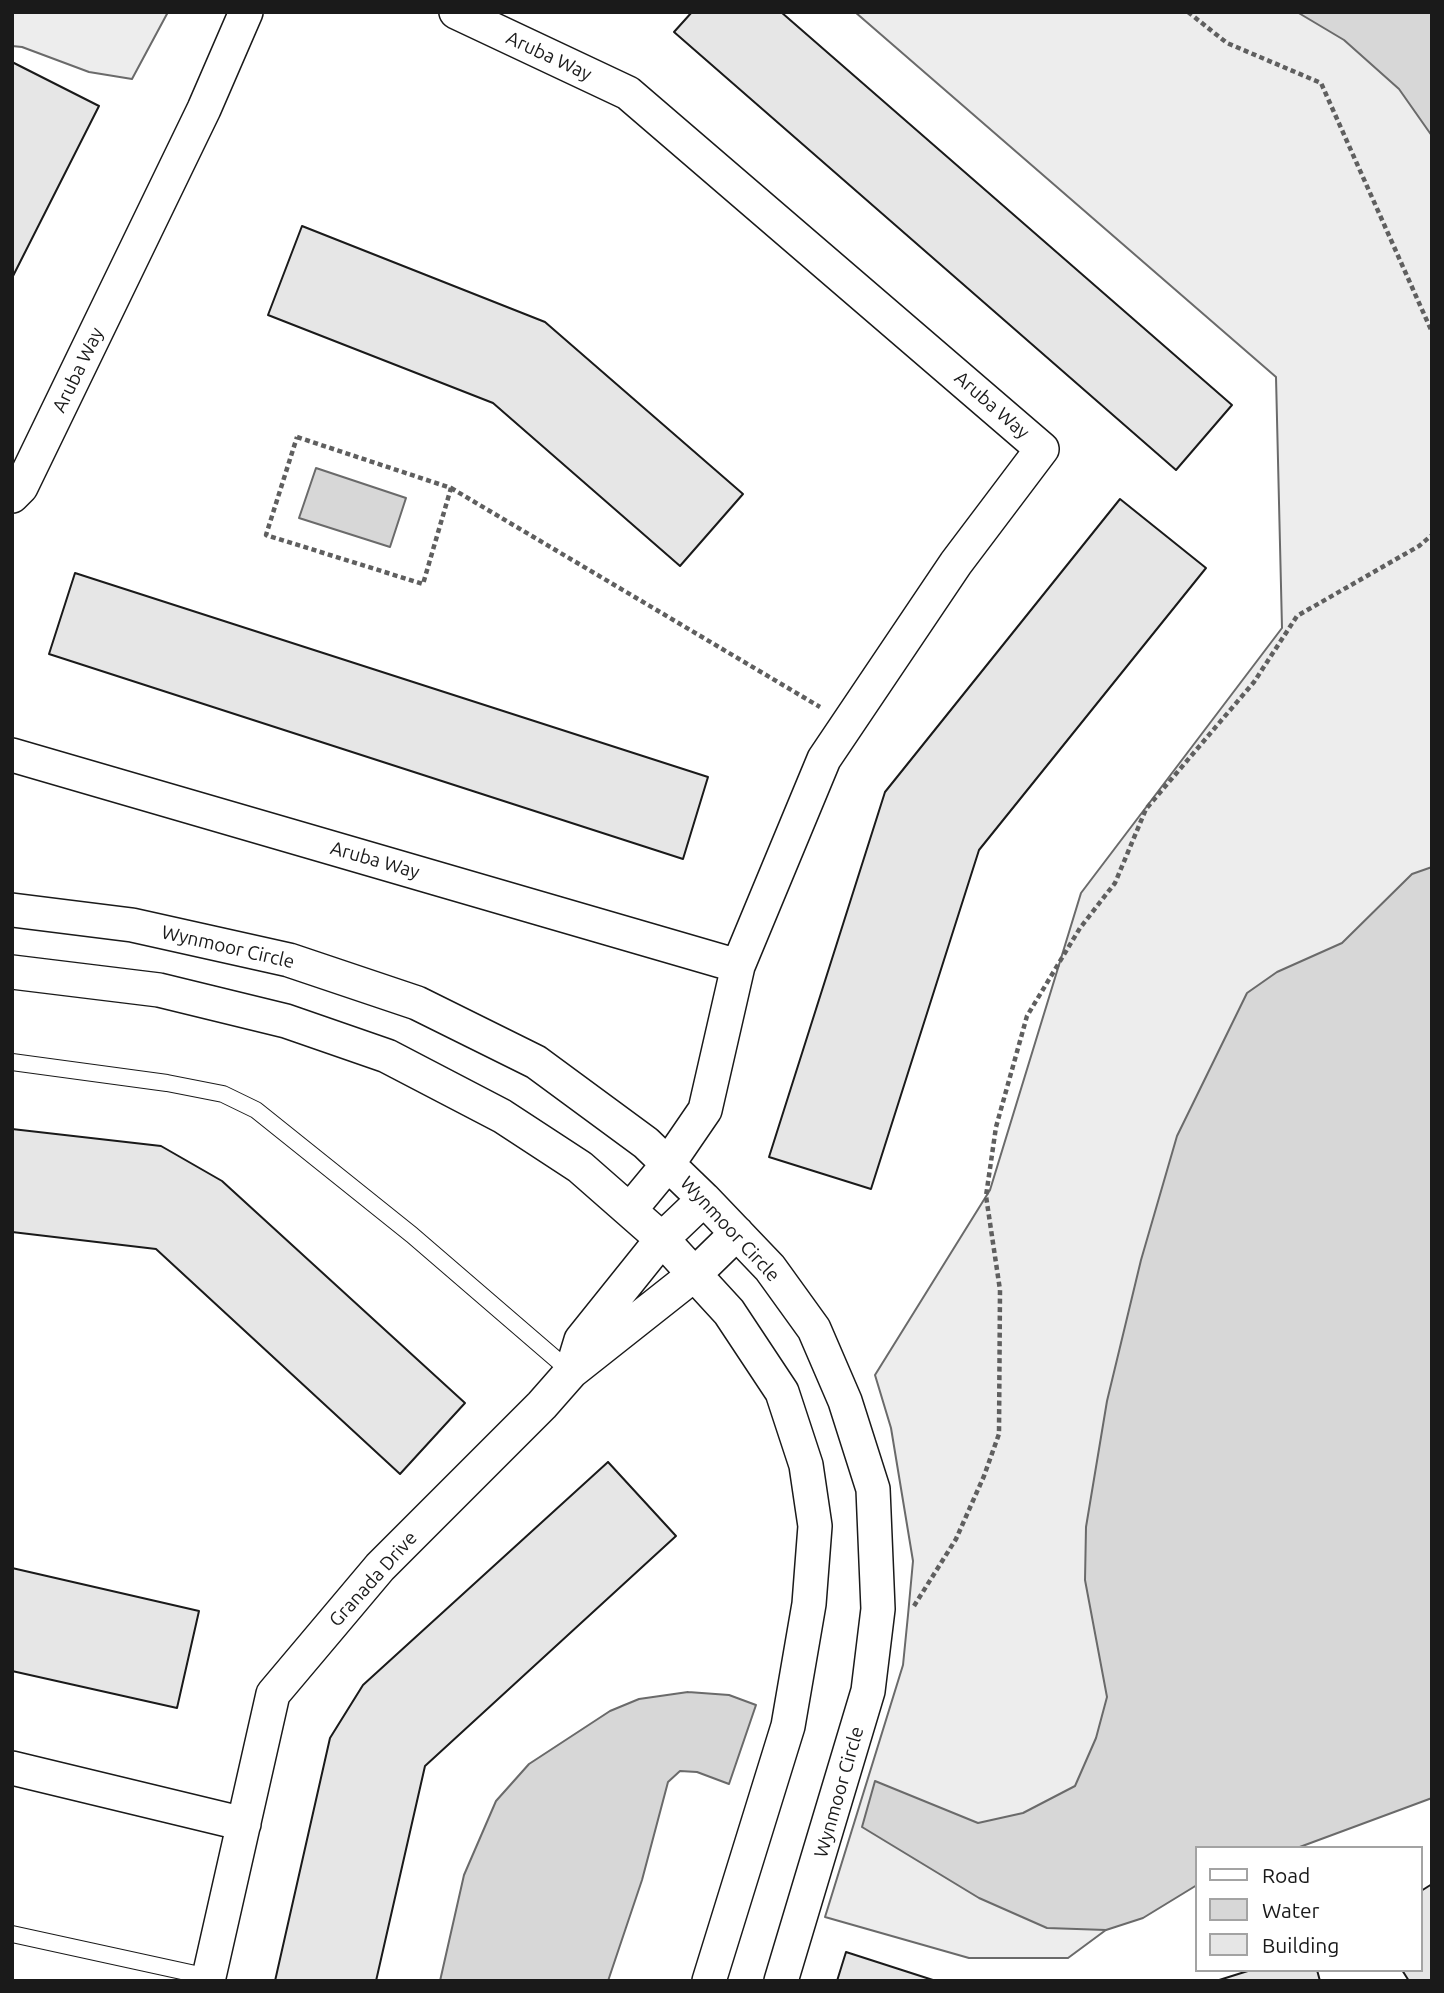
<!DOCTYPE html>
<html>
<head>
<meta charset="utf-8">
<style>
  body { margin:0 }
  #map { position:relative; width:1444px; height:1993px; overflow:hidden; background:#fff; font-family:Ubuntu,sans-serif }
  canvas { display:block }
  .frame { position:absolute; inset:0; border:14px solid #1a1a1a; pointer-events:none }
  .legend { position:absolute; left:1195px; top:1846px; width:228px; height:126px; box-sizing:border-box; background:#fff; border:2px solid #a3a3a3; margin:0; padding:9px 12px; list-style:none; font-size:21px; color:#1a1a1a }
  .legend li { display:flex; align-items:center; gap:14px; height:35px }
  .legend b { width:35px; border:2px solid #a3a3a3 }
</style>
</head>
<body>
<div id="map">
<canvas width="1444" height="1993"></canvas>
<div class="frame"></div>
<ul class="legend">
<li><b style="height:9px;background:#fff"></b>Road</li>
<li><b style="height:19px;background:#d7d7d7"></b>Water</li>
<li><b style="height:19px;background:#e6e6e6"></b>Building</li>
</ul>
</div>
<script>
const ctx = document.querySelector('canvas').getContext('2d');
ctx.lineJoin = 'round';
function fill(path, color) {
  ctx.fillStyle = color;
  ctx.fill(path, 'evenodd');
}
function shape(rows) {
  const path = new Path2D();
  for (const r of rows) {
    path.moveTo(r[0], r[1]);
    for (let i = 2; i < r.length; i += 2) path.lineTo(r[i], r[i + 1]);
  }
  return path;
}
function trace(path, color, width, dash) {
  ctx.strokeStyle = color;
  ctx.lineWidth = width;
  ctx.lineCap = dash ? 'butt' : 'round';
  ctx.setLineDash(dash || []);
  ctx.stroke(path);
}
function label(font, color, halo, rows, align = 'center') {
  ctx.font = font + ' Ubuntu,sans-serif';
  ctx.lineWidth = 5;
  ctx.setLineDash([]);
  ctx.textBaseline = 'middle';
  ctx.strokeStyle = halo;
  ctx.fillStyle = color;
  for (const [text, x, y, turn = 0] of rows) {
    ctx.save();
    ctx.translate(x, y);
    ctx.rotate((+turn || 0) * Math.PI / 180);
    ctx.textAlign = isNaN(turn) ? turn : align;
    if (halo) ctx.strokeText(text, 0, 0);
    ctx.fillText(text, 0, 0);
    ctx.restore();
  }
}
const built = shape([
  [12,12,168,12,132,79,89,72,22,47,12,46,12,12],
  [855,12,1432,12,1432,1723,1197,1848,1183,1873,1068,1958,969,1958,825,1917,903,1665,908,1615,913,1561,891,1428,875,1375,990,1190,1081,893,1282,628,1276,377,855,12]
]);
const water = shape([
  [1297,12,1432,12,1432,136,1399,89,1344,40,1297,12],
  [316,468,406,498,390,547,299,518,316,468],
  [1432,867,1432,1798,1297,1848,1197,1848,1197,1885,1143,1918,1106,1930,1047,1928,979,1898,862,1827,875,1781,978,1823,1023,1813,1075,1786,1096,1738,1107,1697,1085,1580,1086,1527,1107,1401,1141,1260,1177,1136,1247,993,1277,972,1342,943,1412,874,1432,867],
  [688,1692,729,1695,756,1705,729,1784,697,1772,680,1771,668,1782,642,1880,608,1981,440,1981,464,1875,496,1801,529,1764,610,1711,639,1699,688,1692]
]);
const building = shape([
  [692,12,781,12,1232,405,1176,470,674,32,692,12],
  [12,62,99,106,12,278,12,62],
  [302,226,545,322,743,494,680,566,493,403,268,315,302,226],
  [1120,499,1206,568,979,850,871,1189,769,1157,885,792,1120,499],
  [75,573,708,777,683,859,49,654,75,573],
  [12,1129,161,1146,222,1181,465,1403,400,1474,156,1249,12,1232,12,1129],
  [608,1462,676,1536,425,1766,376,1981,275,1981,330,1738,363,1685,608,1462],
  [12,1568,199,1611,177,1708,12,1671,12,1568],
  [1432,1884,1432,1981,1409,1981,1402,1970,1421,1970,1421,1891,1432,1884],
  [846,1952,936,1981,837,1981,846,1952],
  [1251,1970,1317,1970,1320,1981,1216,1981,1251,1970]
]);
const path = shape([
  [1188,12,1227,43,1321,83,1432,332],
  [297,437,451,488,423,584,266,535,297,437],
  [451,488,820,707],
  [914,1606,956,1539,984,1476,999,1434,1000,1290,986,1196,996,1127,1027,1016,1080,928,1115,883,1146,809,1254,682,1297,616,1419,546,1432,535]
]);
const service = shape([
  [12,1062,167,1083,223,1094,256,1110,412,1235,571,1372],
  [12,1934,209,1977]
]);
const minor = shape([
  [456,12,628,93,1042,449,956,563,824,759,738,966,705,1110,668,1164,630,1210],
  [12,496,21,487,204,109,246,12],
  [12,755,738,966],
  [12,910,132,925,289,960,417,1003,536,1062,646,1143,704,1199,770,1268,814,1329,845,1401,873,1489,878,1609,868,1691,781,1981],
  [12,972,159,990,286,1021,387,1056,502,1116,580,1167,662,1239,729,1312,782,1392,806,1465,815,1526,809,1604,788,1726,709,1981],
  [574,1363,581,1340,662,1239,704,1199],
  [12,1768,244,1824],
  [208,1981,273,1694,380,1567,542,1405,571,1372,695,1274,737,1233]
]);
const streetNames = [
  ["Aruba Way",549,56,25],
  ["Aruba Way",78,370,-64],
  ["Aruba Way",992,405,41],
  ["Aruba Way",375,860,16],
  ["Wynmoor Circle",228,947,13],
  ["Wynmoor Circle",730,1229,47],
  ["Granada Drive",373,1579,-48],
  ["Wynmoor Circle",839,1792,-74]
];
fill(built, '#ededed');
trace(built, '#6a6a6a', 2);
fill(water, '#d7d7d7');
trace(water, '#6a6a6a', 2);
fill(building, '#e6e6e6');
trace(building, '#1a1a1a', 2);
trace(service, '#1a1a1a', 18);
trace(minor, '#1a1a1a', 36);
trace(path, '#5f5f5f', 4.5, [5, 3.5]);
trace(service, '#fff', 16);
trace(minor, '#fff', 33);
label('19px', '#1a1a1a', '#fff', streetNames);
</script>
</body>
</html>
